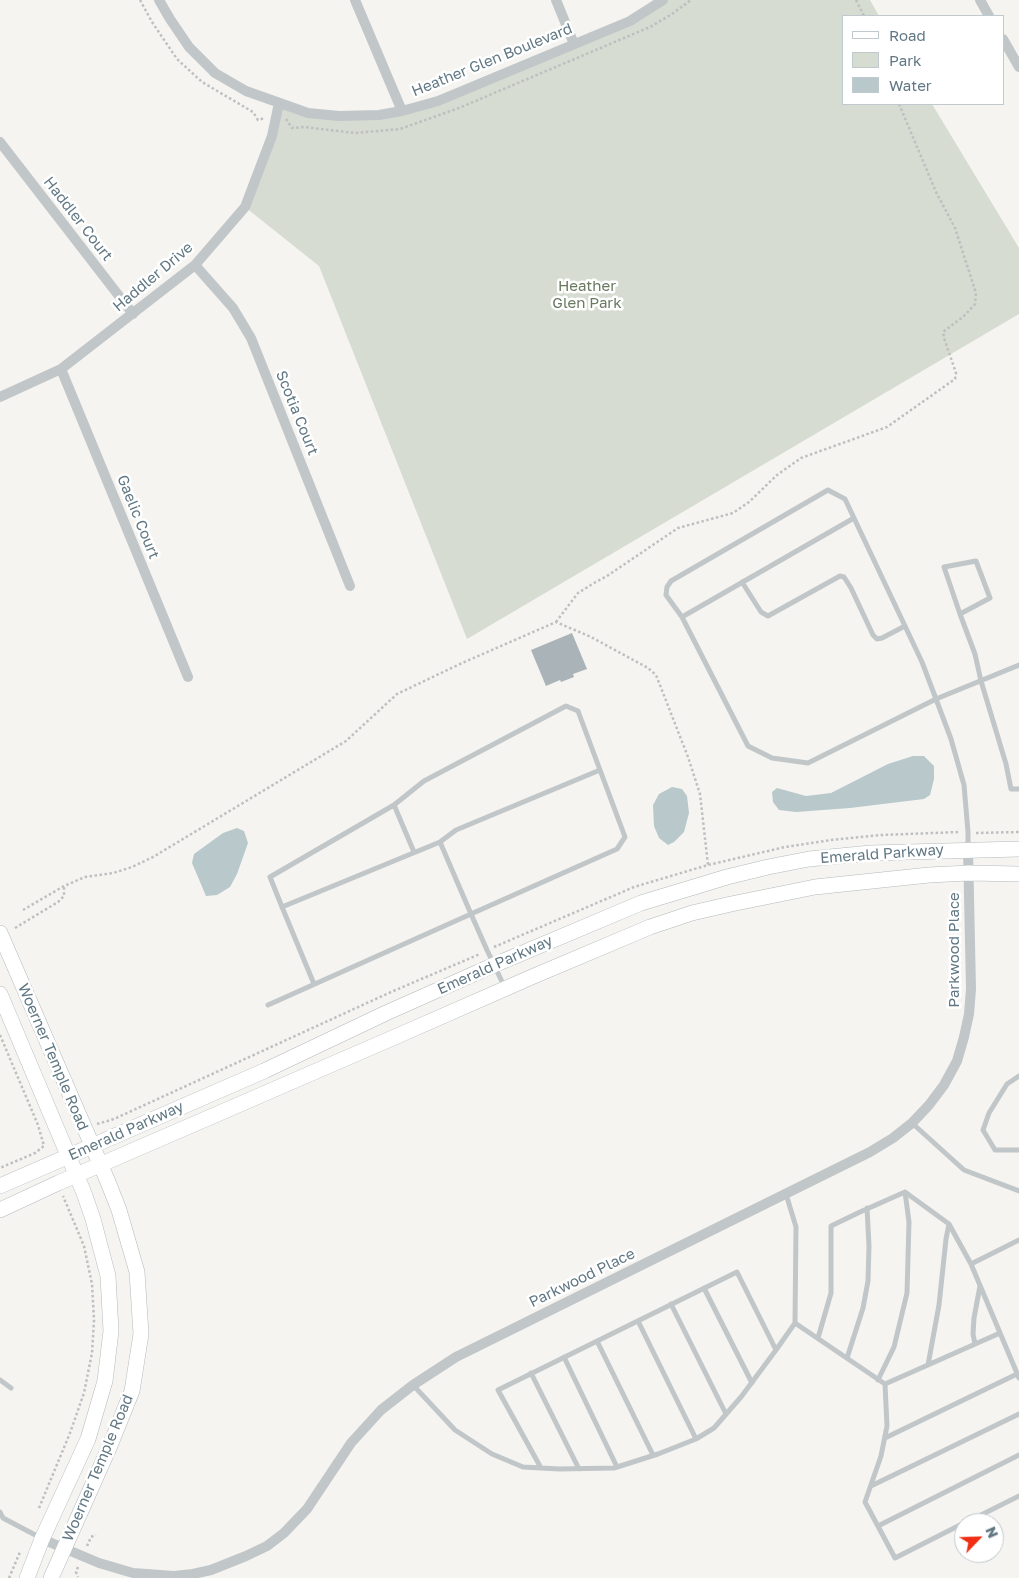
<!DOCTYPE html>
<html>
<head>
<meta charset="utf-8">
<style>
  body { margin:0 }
  #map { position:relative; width:1019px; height:1578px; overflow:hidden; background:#f5f4f0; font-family:"Golos Text",sans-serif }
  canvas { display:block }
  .legend { position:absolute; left:842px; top:15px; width:162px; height:90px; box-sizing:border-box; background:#fff; border:1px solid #c0c9ce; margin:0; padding:6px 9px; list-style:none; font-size:15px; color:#617884 }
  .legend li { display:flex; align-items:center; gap:10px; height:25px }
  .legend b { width:25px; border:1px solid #c0c9ce }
  .north { position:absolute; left:954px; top:1513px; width:50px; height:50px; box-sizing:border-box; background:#fff; border:1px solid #c0c9ce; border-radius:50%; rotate:66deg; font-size:14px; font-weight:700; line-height:20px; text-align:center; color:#617884 }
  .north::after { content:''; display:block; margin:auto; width:18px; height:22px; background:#f12e13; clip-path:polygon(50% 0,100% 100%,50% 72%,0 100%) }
</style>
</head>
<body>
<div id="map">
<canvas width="1019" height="1578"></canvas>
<ul class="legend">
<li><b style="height:6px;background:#fff"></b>Road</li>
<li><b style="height:14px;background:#d6dcd1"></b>Park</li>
<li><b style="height:14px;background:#b8c8cb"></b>Water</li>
</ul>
<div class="north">N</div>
</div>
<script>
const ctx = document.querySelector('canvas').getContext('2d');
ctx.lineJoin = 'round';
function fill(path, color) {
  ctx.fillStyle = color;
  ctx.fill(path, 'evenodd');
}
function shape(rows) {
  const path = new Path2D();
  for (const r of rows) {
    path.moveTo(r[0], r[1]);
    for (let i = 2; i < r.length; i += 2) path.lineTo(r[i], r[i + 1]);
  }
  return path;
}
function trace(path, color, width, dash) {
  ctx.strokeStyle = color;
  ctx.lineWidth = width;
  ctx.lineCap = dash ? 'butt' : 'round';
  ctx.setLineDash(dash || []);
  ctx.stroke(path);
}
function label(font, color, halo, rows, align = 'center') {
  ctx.font = font + ' "Golos Text",sans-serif';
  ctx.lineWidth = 5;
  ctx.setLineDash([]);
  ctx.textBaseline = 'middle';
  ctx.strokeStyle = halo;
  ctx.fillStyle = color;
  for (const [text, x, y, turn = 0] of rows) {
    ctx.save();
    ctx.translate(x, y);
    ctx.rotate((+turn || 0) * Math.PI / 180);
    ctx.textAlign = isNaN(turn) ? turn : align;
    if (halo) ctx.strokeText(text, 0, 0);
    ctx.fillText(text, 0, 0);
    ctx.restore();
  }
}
const green = shape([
  [663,0,870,0,879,16,843,16,843,104,932,104,1019,248,1019,314,467,639,319,266,245,207,279,103,308,113,402,111,630,21]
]);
const water = shape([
  [913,756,924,756,934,766,934,779,930,795,924,799,850,808,796,812,779,810,773,802,772,792,777,788,806,796,831,793,888,764],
  [672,787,682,789,687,796,689,813,684,832,674,842,668,845,659,838,654,826,653,805,659,794],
  [237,828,244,831,248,843,237,874,230,887,217,895,206,896,192,863,194,854,223,833]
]);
const building = shape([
  [572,633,587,669,573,674,574,677,561,682,560,680,546,686,531,650]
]);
const path = shape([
  [140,0,152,22,177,59,202,82,253,112,258,120,265,118],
  [856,0,864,16],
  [286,119,292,128,304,127,355,133,400,129,459,108,650,27,672,14,691,0],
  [556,622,578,593,594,583,607,576,678,528,733,513,749,502,777,475,801,458,887,427,955,379,956,373,944,338,943,332,964,316,975,304,976,293,955,228,936,192,899,104],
  [976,833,1019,832],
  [23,910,64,886,85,877,113,873,132,867,153,857,346,741,397,694,460,664,556,622,591,637,648,668,656,675,688,757,700,794,708,865],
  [15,928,58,902,64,896,64,886],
  [494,947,634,887,708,865,785,847,831,840,881,835,960,832],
  [0,1035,38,1125,44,1146,35,1153,0,1168],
  [97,1124,114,1119,391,992,480,954],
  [39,1508,70,1433,84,1393,92,1353,94,1320,92,1284,84,1246,63,1196],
  [87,1546,91,1537,96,1535],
  [78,1567,76,1572,78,1577],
  [9,1578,20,1552]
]);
const lane = shape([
  [742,582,761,612,768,616,840,576,844,577,851,588,873,635,877,639,882,638,905,626],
  [960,614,990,598,976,561,944,567,960,614,975,654,981,681,1006,764,1011,789,1019,789],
  [682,617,854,518],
  [394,805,414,852],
  [440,842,456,830,600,770],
  [968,849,968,832,964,785,951,739,936,699,922,662,845,499,828,490,671,581,667,587,666,595,682,617,748,746,772,758,808,763,936,699,1019,665],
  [282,907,314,984],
  [268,1005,471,914,617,849,625,837,578,711,566,706,424,781,394,805,270,877,282,907,440,842,471,914,487,950,505,988],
  [1019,1076,1007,1084,989,1113,983,1130,995,1150,1019,1150],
  [912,1123,964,1170,1019,1191],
  [786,1194,796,1227,795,1323],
  [1019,1240,971,1264,1019,1378],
  [704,1288,752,1383],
  [671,1304,726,1414],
  [638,1321,696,1439],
  [818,1338,831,1293,831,1226,860,1212,905,1192,949,1224,971,1264],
  [597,1341,653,1455],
  [975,1344,973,1334,974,1318,980,1286],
  [564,1357,617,1467],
  [847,1358,863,1308,868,1281,869,1246,867,1208],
  [928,1365,939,1305,946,1239,949,1224],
  [531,1373,579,1469],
  [0,1380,11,1388],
  [878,1380,894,1347,907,1293,909,1222,905,1192],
  [885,1384,1000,1333],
  [413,1385,455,1430,492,1454,523,1467,559,1469,614,1468,658,1454,696,1439,714,1428,741,1397,776,1350,795,1323,885,1384,887,1426,881,1456,865,1502,895,1558,964,1523],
  [885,1438,1017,1374],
  [541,1468,498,1390,737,1272,776,1350],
  [871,1486,1019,1414],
  [0,1512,3,1518,41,1538],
  [965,1523,1019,1496],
  [878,1526,1019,1455]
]);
const street = shape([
  [159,0,170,19,189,47,215,73,246,91,308,113,339,116,379,115,402,111,438,101,630,21,663,0],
  [355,0,402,111],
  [556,0,574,44],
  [980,0,989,16],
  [1003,39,1019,67],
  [0,142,133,314],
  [195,265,233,308,251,338,350,586],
  [61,369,188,677],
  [0,397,61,369,195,265,245,207,272,136,279,103],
  [42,1539,99,1563,133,1573,174,1576,193,1574,211,1570,246,1556,267,1546,284,1533,307,1509,351,1443,381,1410,413,1385,456,1357,870,1152,893,1138,912,1123,929,1105,944,1085,957,1061,964,1037,969,1014,971,989,968,849]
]);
const secondary = shape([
  [0,933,108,1182,119,1210,137,1272,141,1334,132,1391,109,1448,51,1578],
  [0,994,84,1193,93,1219,108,1276,111,1331,105,1381,88,1439,42,1539,27,1578],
  [0,1186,264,1071,386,1013,494,965,641,903,727,877,768,867,809,859,871,853,1019,849],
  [0,1210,58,1183,388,1040,534,976,650,927,692,913,731,904,815,887,929,875,969,873,1019,874]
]);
const streetNames = [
  ["Heather Glen Boulevard",492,60,-22],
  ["Haddler Court",78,219,52],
  ["Haddler Drive",153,277,-40],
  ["Scotia Court",297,413,68],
  ["Gaelic Court",138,517,68],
  ["Emerald Parkway",882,854,-4],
  ["Parkwood Place",954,950,-90],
  ["Emerald Parkway",495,965,-24],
  ["Woerner Temple Road",53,1057,67],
  ["Emerald Parkway",126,1131,-24],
  ["Parkwood Place",582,1278,-26],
  ["Woerner Temple Road",98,1468,-67]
];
const parkNames = [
  ["Heather",587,286],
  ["Glen Park",587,303]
];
fill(green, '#d6dcd1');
fill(water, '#b8c8cb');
fill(building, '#aab3b8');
trace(secondary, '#b3babd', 16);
trace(path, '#bdbfc1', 2.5, [2.5, 2.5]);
trace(lane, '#c1c6c9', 5);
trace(street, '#c1c6c9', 10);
trace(secondary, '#fff', 15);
label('15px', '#617884', '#fff', streetNames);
label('15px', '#687a60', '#fff', parkNames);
</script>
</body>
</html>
